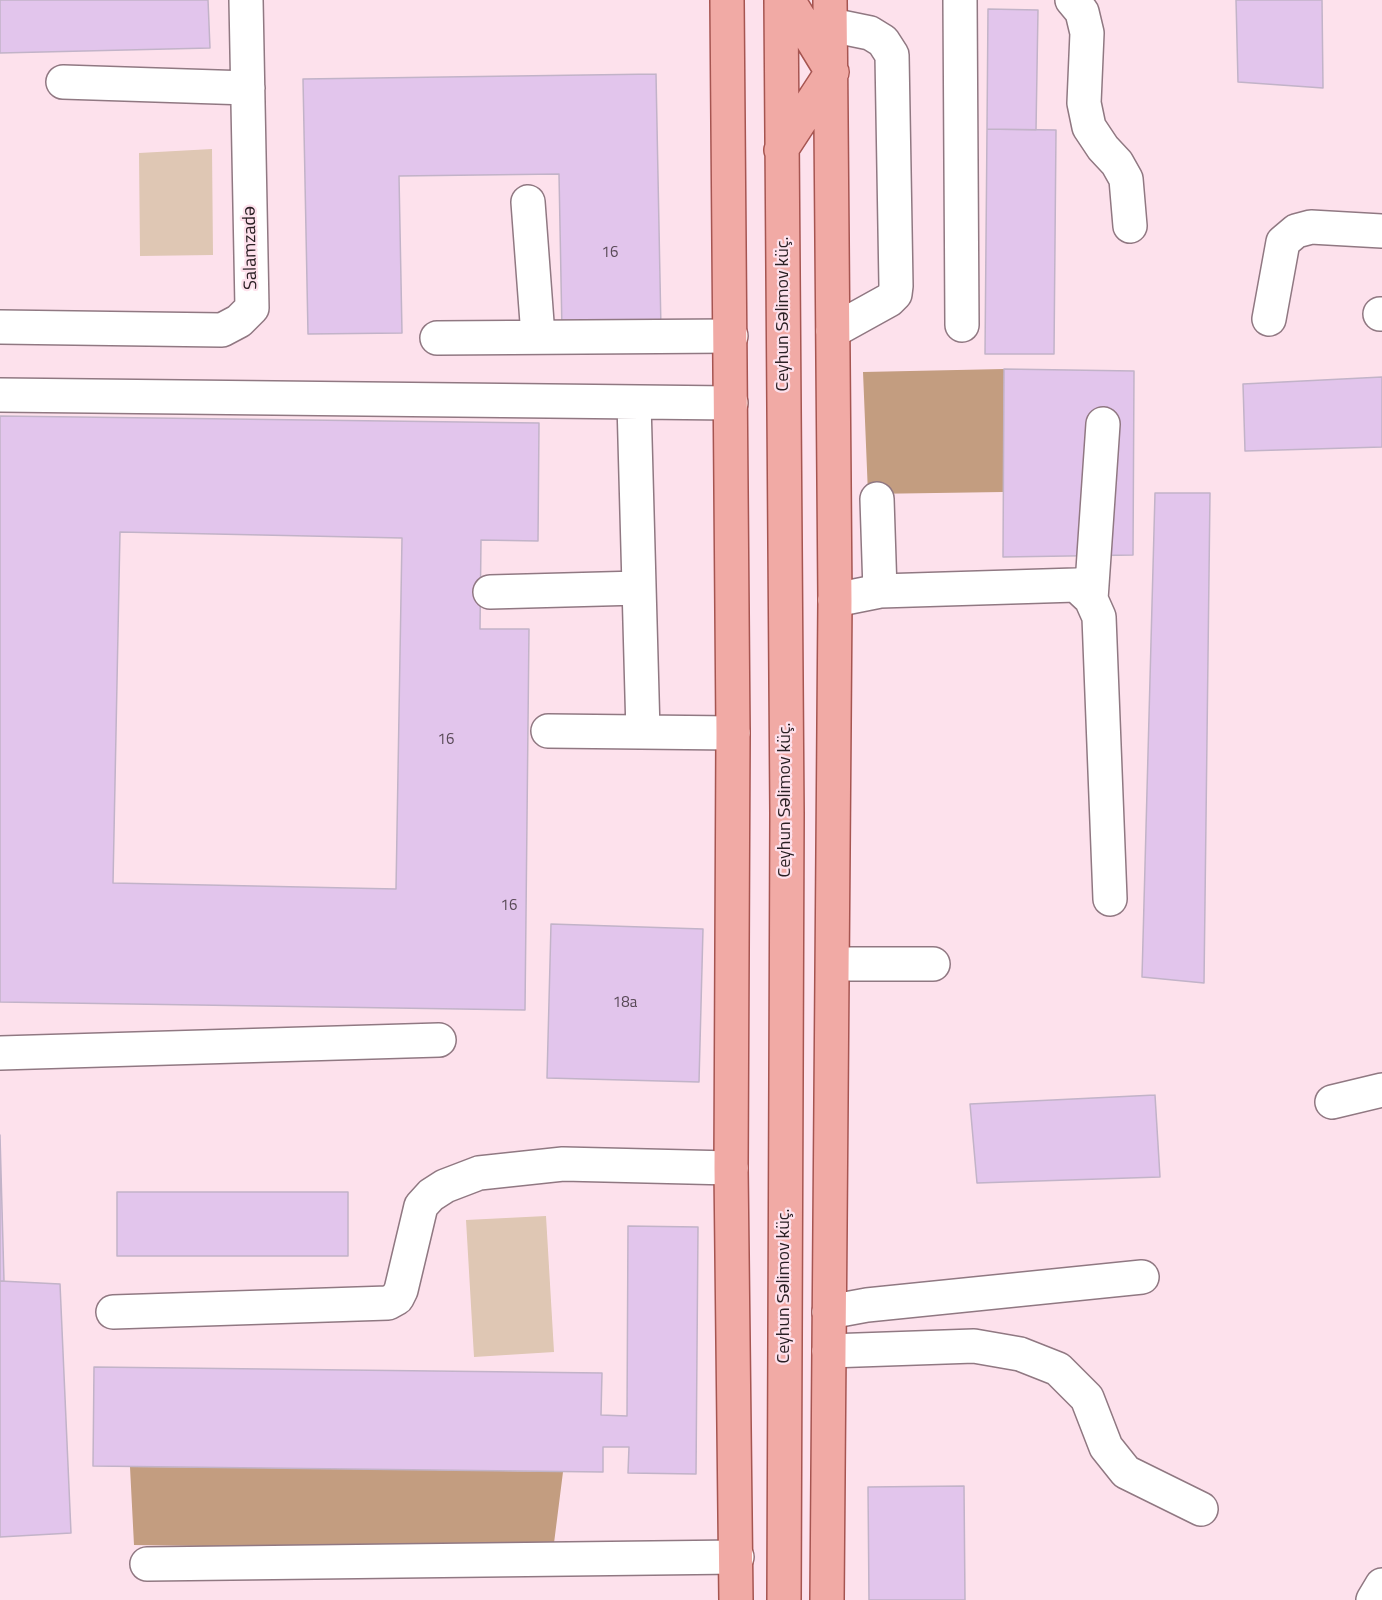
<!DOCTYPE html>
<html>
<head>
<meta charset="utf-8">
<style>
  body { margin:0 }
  canvas { display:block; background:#fde1ec }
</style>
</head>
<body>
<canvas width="1382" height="1600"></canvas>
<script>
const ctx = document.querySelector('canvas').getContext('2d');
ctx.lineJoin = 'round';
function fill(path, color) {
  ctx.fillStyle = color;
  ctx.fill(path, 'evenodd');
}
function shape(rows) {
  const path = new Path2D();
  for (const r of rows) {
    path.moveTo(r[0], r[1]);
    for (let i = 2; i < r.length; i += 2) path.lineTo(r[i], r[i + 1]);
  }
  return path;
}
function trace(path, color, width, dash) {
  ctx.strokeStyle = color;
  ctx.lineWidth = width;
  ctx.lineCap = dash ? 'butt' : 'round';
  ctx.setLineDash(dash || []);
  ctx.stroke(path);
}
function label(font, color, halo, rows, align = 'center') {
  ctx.font = font + ' "Titillium Web",sans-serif';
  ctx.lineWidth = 4.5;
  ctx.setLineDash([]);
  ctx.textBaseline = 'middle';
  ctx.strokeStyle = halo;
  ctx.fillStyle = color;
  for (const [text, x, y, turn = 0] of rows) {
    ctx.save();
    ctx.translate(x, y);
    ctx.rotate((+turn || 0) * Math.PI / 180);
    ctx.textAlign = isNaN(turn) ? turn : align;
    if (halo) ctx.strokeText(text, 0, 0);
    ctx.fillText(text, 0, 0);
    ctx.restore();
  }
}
const green = shape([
  [212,149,213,255,140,256,139,153],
  [546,1216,554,1352,474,1357,466,1220]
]);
const forest = shape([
  [1004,369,1003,492,868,494,863,372],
  [130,1467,307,1468,563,1472,553,1551,134,1545]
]);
const building = shape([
  [0,0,208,0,210,48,0,53,0,0],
  [1236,0,1322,0,1323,88,1238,82,1236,0],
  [988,9,1038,10,1036,130,987,129,988,9],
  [656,74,661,330,562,332,559,174,399,176,402,333,308,334,303,79,656,74],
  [987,129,1056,130,1054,354,985,354,987,129],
  [1004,369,1134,371,1133,555,1003,557,1004,369],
  [1382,377,1382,447,1245,451,1243,384,1382,377],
  [0,416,539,423,538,541,481,540,480,629,529,629,525,1010,0,1002,0,416],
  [120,532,402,538,396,889,113,883,120,532],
  [1155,493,1210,493,1204,983,1142,977,1155,493],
  [551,924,703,929,699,1082,547,1078,551,924],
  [1155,1095,1160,1177,977,1183,970,1104,1155,1095],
  [0,1135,4,1281,0,1281,0,1135],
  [117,1192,348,1192,348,1256,117,1256,117,1192],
  [628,1226,698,1227,696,1474,628,1473,629,1447,603,1447,603,1472,93,1466,94,1367,602,1373,601,1415,627,1416,628,1226],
  [0,1281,60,1284,71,1533,0,1537,0,1281],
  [964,1486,965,1600,869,1600,868,1487,964,1486]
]);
const minor = shape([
  [960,0,962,325],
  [1072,0,1082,12,1087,33,1084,103,1089,127,1103,148,1117,163,1126,179,1130,226],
  [831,25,870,33,883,41,892,55,896,286,895,294,889,300,833,331],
  [63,82,248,88],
  [528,202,538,336],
  [1380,314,1382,314],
  [1269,319,1283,242,1296,231,1311,227,1382,231],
  [0,327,222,330,239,321,252,308,246,0],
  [437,338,731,336],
  [0,395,731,403],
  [634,403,643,732],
  [877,499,880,591],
  [490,592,639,588],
  [1091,599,1103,424],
  [835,600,880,591,1076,585,1091,599,1099,617,1110,899],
  [548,731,733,733],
  [833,964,933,964],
  [0,1053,439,1040],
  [1332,1102,1382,1090],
  [113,1312,388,1303,397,1298,401,1290,421,1206,431,1195,445,1186,479,1173,563,1164,731,1168],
  [829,1312,867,1305,1142,1277],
  [829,1351,974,1346,1020,1354,1058,1369,1087,1398,1106,1447,1126,1472,1201,1509],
  [147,1564,737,1557],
  [1373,1600,1382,1585]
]);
const major = shape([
  [727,0,733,733,731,1168,736,1600],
  [781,0,787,813,784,1600],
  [781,150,832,72,788,0],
  [827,1600,835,600,830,0]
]);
const numberNames = [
  ["16",610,253],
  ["16",446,740],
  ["16",509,906],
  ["18a",625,1003]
];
const streetNames = [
  ["Salamzadə",251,248,-91],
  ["Ceyhun Səlimov küç.",784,314,-90],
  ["Ceyhun Səlimov küç.",786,800,-90],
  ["Ceyhun Səlimov küç.",785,1286,-90]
];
fill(green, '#dfc7b4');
fill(forest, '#c39d80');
fill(building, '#e2c5ec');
trace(building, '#c2b3c8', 1.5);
trace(minor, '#907882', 36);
trace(major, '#a65551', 36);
trace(minor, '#fff', 33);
trace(major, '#f1aaa5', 33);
label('15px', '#584956', null, numberNames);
label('18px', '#2a2024', '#fde1ec', streetNames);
</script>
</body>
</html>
